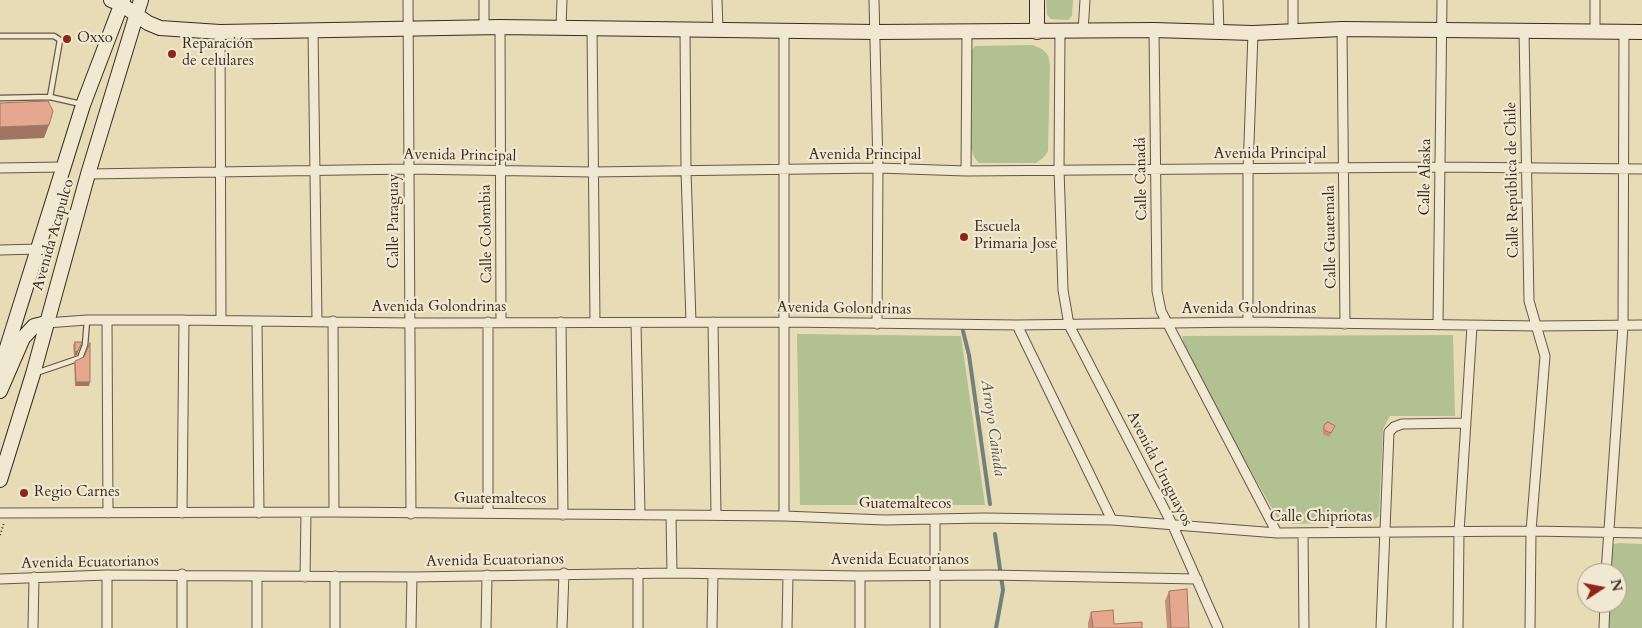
<!DOCTYPE html>
<html>
<head>
<meta charset="utf-8">
<style>
  body { margin:0 }
  #map { position:relative; width:1642px; height:628px; overflow:hidden; background:#e8dcb6; font-family:Cardo,serif }
  canvas { display:block }
  .north { position:absolute; left:1577px; top:563px; width:50px; height:50px; box-sizing:border-box; background:#f0e8d0; border:1px solid #a79c8a; border-radius:50%; rotate:79deg; font-size:14px; font-weight:700; line-height:20px; text-align:center; color:#3a2b22 }
  .north::after { content:''; display:block; margin:auto; width:18px; height:22px; background:#8f2418; clip-path:polygon(50% 0,100% 100%,50% 72%,0 100%) }
</style>
</head>
<body>
<div id="map">
<canvas width="1642" height="628"></canvas>
<div class="north">N</div>
</div>
<script>
const ctx = document.querySelector('canvas').getContext('2d');
ctx.lineJoin = 'round';
function fill(path, color) {
  ctx.fillStyle = color;
  ctx.fill(path, 'evenodd');
}
function shape(rows) {
  const path = new Path2D();
  for (const r of rows) {
    path.moveTo(r[0], r[1]);
    for (let i = 2; i < r.length; i += 2) path.lineTo(r[i], r[i + 1]);
  }
  return path;
}
function trace(path, color, width, dash) {
  ctx.strokeStyle = color;
  ctx.lineWidth = width;
  ctx.lineCap = dash ? 'butt' : 'round';
  ctx.setLineDash(dash || []);
  ctx.stroke(path);
}
function label(font, color, halo, rows, align = 'center') {
  ctx.font = font + ' Cardo,serif';
  ctx.lineWidth = 4.5;
  ctx.setLineDash([]);
  ctx.textBaseline = 'middle';
  ctx.strokeStyle = halo;
  ctx.fillStyle = color;
  for (const [text, x, y, turn = 0] of rows) {
    ctx.save();
    ctx.translate(x, y);
    ctx.rotate((+turn || 0) * Math.PI / 180);
    ctx.textAlign = isNaN(turn) ? turn : align;
    if (halo) ctx.strokeText(text, 0, 0);
    ctx.fillText(text, 0, 0);
    ctx.restore();
  }
}
const green = shape([
  [1046,0,1073,0,1072,16,1068,20,1051,19,1047,15],
  [1033,45,1042,49,1048,55,1050,65,1048,151,1043,158,1036,163,979,163,974,157,971,148,972,50,975,46],
  [797,334,961,336,985,505,800,505],
  [1453,335,1455,416,1390,416,1383,429,1379,516,1373,521,1293,524,1278,519,1187,358,1182,336],
  [1618,543,1642,544,1642,628,1609,628,1609,603,1617,603,1617,573,1609,573,1612,545]
]);
const stream = shape([
  [963,331,969,355,990,504],
  [995,534,1003,590,996,628]
]);
const path = shape([
  [0,535,4,523]
]);
const lane = shape([
  [0,36,54,36,60,40,50,97],
  [0,98,50,97,81,104],
  [36,373,80,358,85,345,87,321]
]);
const street = shape([
  [408,0,411,514],
  [484,0,484,27],
  [717,0,718,29],
  [874,0,878,168,877,324],
  [1218,0,1219,33],
  [1293,0,1293,31],
  [500,27,501,321],
  [561,27,562,0],
  [592,28,595,322],
  [685,28,686,171,691,322],
  [1342,29,1345,324],
  [313,30,317,321],
  [784,30,784,516],
  [1154,30,1157,291,1161,311,1277,533],
  [1595,30,1595,0],
  [1524,31,1529,301,1545,356,1531,531,1530,628],
  [220,32,221,320],
  [1060,32,1059,169,1063,290,1069,325,1173,526,1218,628],
  [1083,32,1085,0],
  [0,168,62,167],
  [966,171,967,32],
  [88,174,409,169,592,172,878,168,966,171,1440,167,1642,169],
  [0,250,39,249],
  [107,320,108,513],
  [257,321,259,513],
  [333,321,334,512],
  [488,322,488,513],
  [561,322,563,515],
  [713,322,716,515],
  [1248,322,1248,170,1253,33],
  [46,323,87,320,184,320,409,323,785,322,1017,325,1248,322,1537,326,1642,325],
  [636,323,640,514],
  [1017,325,1112,520],
  [1438,325,1442,0],
  [0,513,334,512,784,516,885,520,984,518,1112,520,1277,533,1531,531,1642,533],
  [182,513,184,320],
  [671,515,672,573],
  [935,520,935,628],
  [1303,533,1304,628],
  [638,573,638,628],
  [1606,573,1623,326,1624,32],
  [257,576,257,628],
  [305,577,306,513],
  [0,579,107,575,412,577,672,573,860,576,991,575,1197,579],
  [33,628,34,577],
  [107,628,107,575],
  [182,628,182,574],
  [335,628,335,576],
  [411,628,412,577],
  [486,628,487,575],
  [562,628,564,573],
  [712,628,713,574],
  [787,628,788,575],
  [860,628,860,576],
  [1381,628,1389,432,1394,427,1402,424,1465,423],
  [1458,628,1459,532,1472,326],
  [1604,628,1605,603]
]);
const secondary = shape([
  [111,0,121,4,148,23,160,28,220,32,500,27,875,32,1154,30,1253,33,1342,29,1642,32],
  [1037,32,1037,0],
  [0,370,83,105,123,0],
  [0,391,23,338,34,326,46,323],
  [0,480,33,374,88,174,141,0]
]);
const wall = shape([
  [75,342,80,345,77,355,74,356,73,345],
  [75,361,89,386,75,386,74,364],
  [1324,425,1335,426,1329,437,1323,434,1323,429],
  [1169,591,1189,628,1167,628,1165,601],
  [1091,612,1114,624,1142,628,1088,628,1088,623]
]);
const shadedWall = shape([
  [49,125,44,138,0,140,0,127],
  [78,351,77,355,74,356,75,352],
  [76,382,90,382,89,386,75,386]
]);
const building = shape([
  [48,101,53,111,49,125,0,127,0,103,48,101],
  [75,342,82,342,78,351,75,352,75,342],
  [90,343,90,382,76,382,75,361,84,357,90,343],
  [1328,422,1335,426,1331,433,1324,430,1324,425,1328,422],
  [1187,589,1189,628,1171,628,1169,591,1187,589],
  [1113,610,1114,624,1142,622,1142,628,1093,628,1091,612,1113,610]
]);
const markers = [
  [67,39,5,"#8f2418"],
  [172,54,5,"#8f2418"],
  [964,237,5,"#8f2418"],
  [24,493,5,"#8f2418"]
];
const poiNames = [
  ["Oxxo",77,39],
  ["Reparación",182,45],
  ["de celulares",182,62],
  ["Escuela",974,228],
  ["Primaria Jose",974,245],
  ["Regio Carnes",34,493]
];
const streetNames = [
  ["Avenida Principal",1270,155],
  ["Avenida Principal",460,156,1],
  ["Avenida Principal",865,156],
  ["Calle Alaska",1426,177,-89],
  ["Calle Canadá",1142,179,-91],
  ["Calle República de Chile",1513,180,-91],
  ["Calle Paraguay",395,221,-90],
  ["Calle Colombia",487,234,-91],
  ["Avenida Acapulco",54,235,-74],
  ["Calle Guatemala",1331,237,-91],
  ["Avenida Golondrinas",439,308],
  ["Avenida Golondrinas",844,309,1],
  ["Avenida Golondrinas",1249,310],
  ["Avenida Uruguayos",1159,469,63],
  ["Guatemaltecos",500,500],
  ["Guatemaltecos",905,505],
  ["Calle Chipriotas",1321,518],
  ["Avenida Ecuatorianos",495,561,-1],
  ["Avenida Ecuatorianos",900,561],
  ["Avenida Ecuatorianos",90,563,-1]
];
const waterNames = [
  ["Arroyo Cañada",992,428,82]
];
fill(green, '#b2c191');
trace(stream, '#73817b', 4);
trace(lane, '#665747', 7);
trace(street, '#665747', 11);
trace(secondary, '#3a2b22', 16);
trace(path, '#3a2b22', 2, [1, 2.5]);
trace(lane, '#f0e8d0', 4.5);
trace(street, '#f0e8d0', 9);
trace(secondary, '#f0e8d0', 14);
fill(wall, '#c5907a');
fill(shadedWall, '#a07663');
fill(building, '#e5a88e');
trace(building, '#a07663', 1);
for (const [x, y, r, color] of markers) {
  const dot = new Path2D();
  dot.arc(x, y, r, 0, 2 * Math.PI);
  ctx.fillStyle = color;
  ctx.fill(dot);
  trace(dot, '#f0e8d0', 2);
}
label('15px', '#3a2b22', '#f0e8d0', poiNames, 'left');
label('15px', '#3a2b22', '#f0e8d0', streetNames);
label('italic 16px', '#524f47', '#f0e8d0', waterNames);
</script>
</body>
</html>
